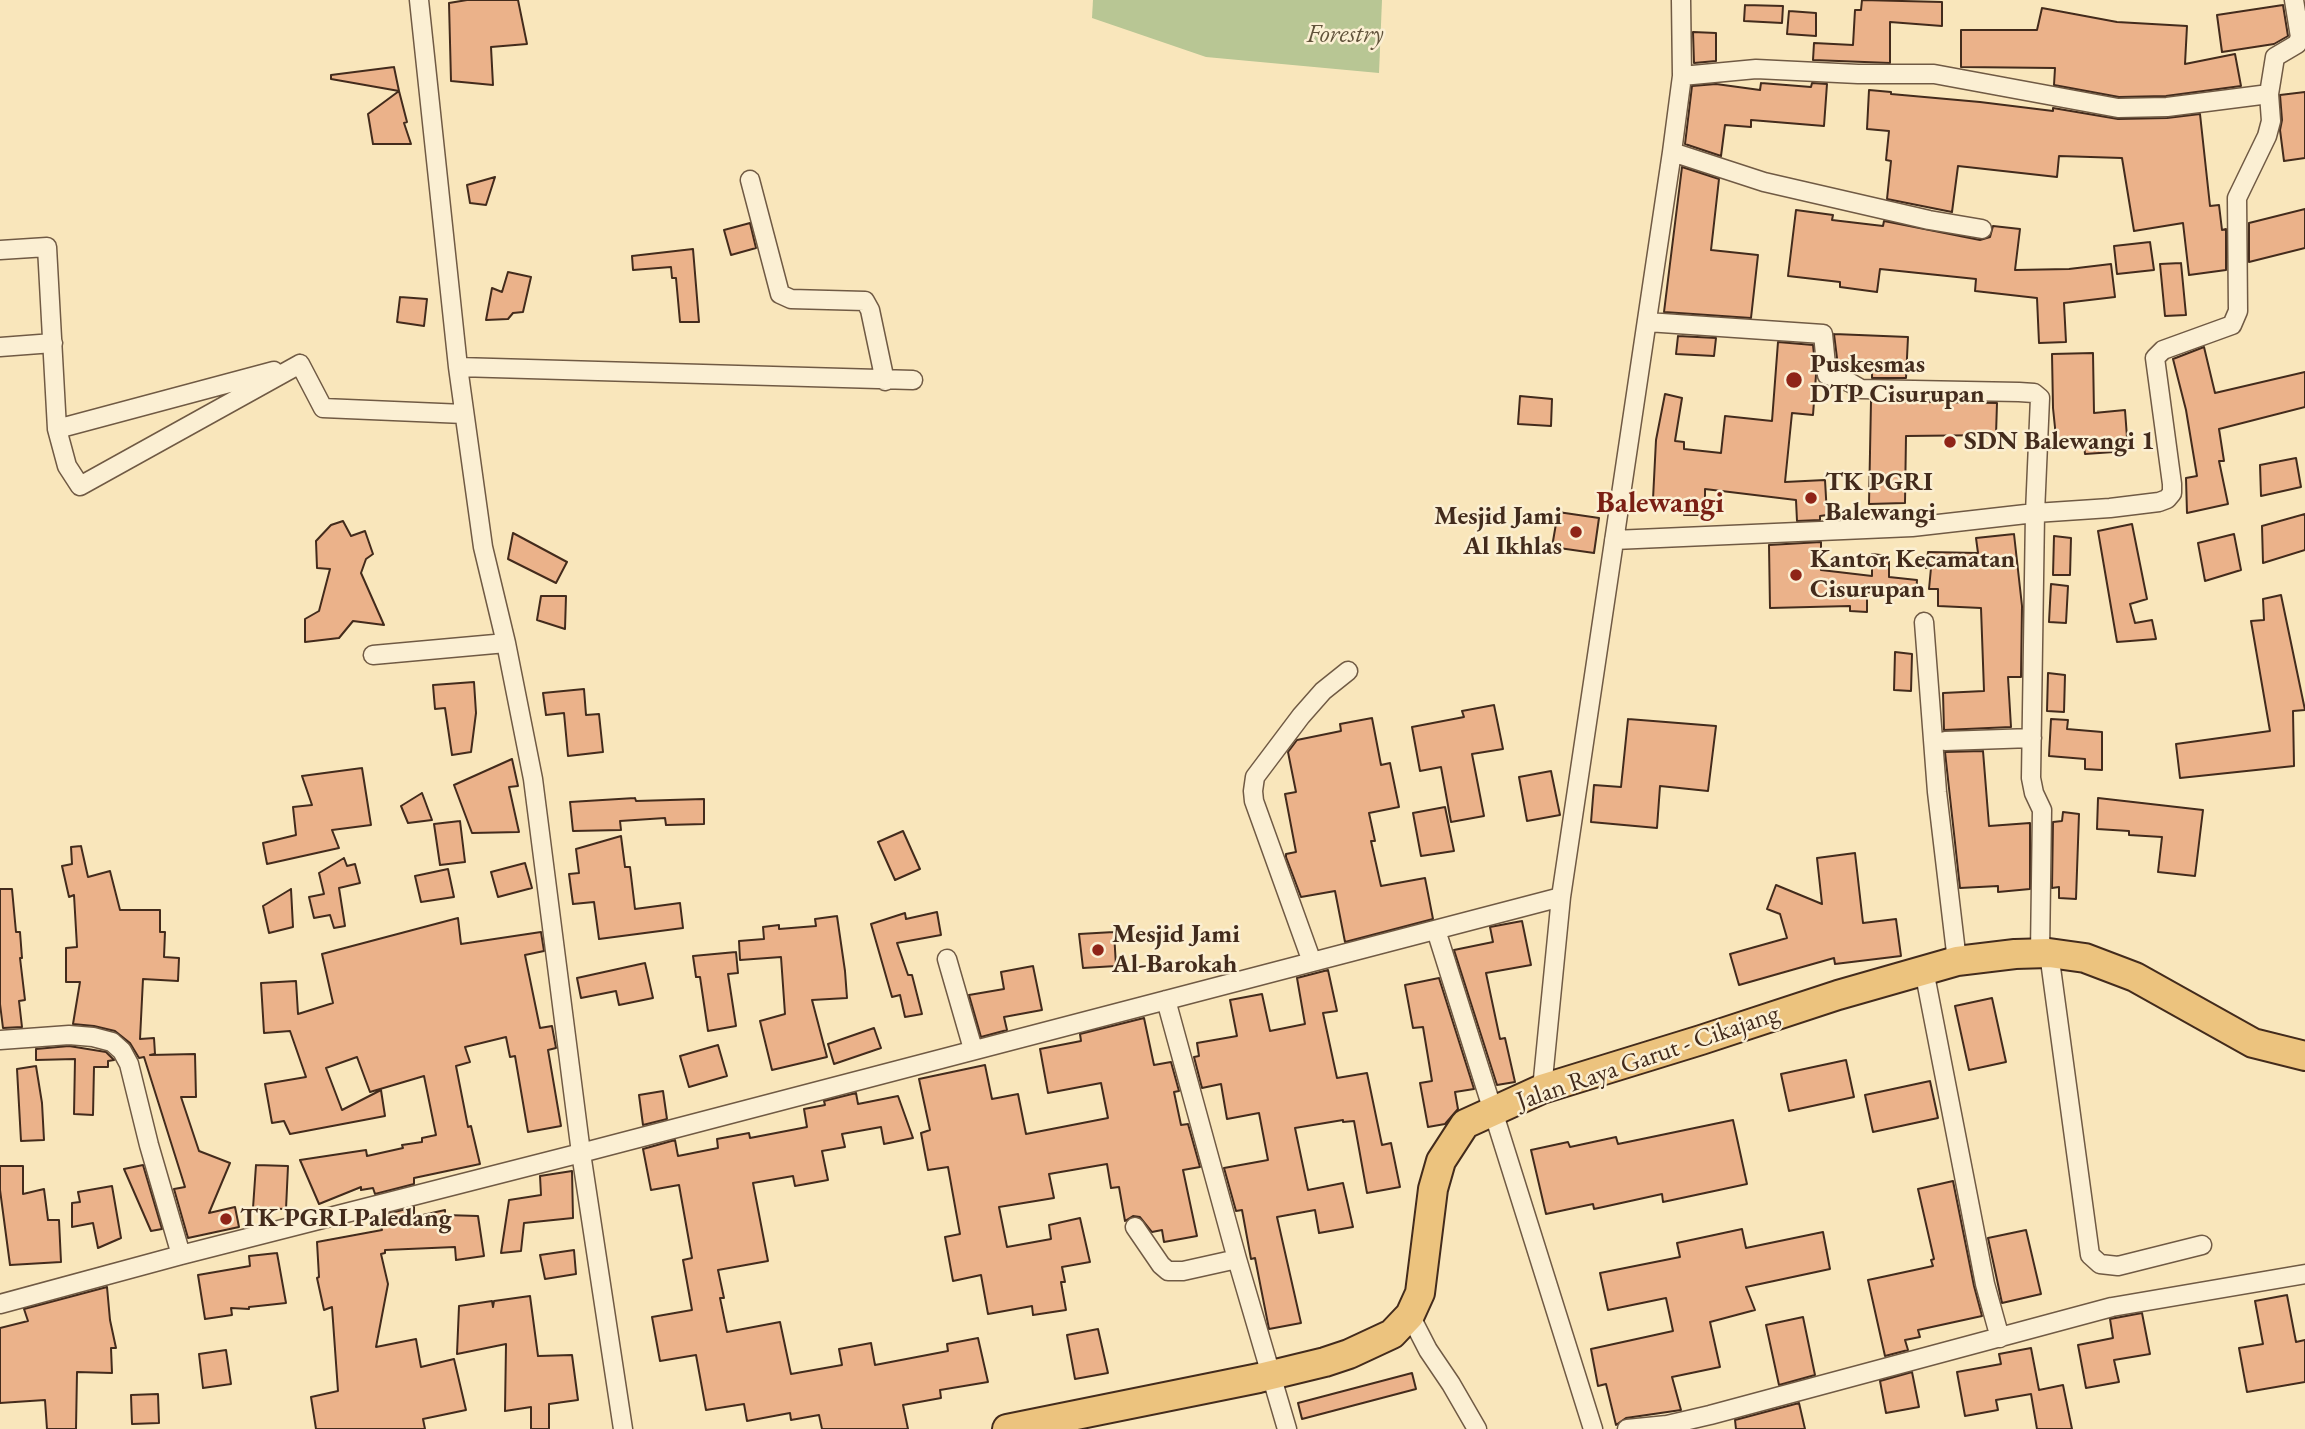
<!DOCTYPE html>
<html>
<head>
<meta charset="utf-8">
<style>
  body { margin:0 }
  canvas { display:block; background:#f9e6bb }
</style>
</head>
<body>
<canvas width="2305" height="1429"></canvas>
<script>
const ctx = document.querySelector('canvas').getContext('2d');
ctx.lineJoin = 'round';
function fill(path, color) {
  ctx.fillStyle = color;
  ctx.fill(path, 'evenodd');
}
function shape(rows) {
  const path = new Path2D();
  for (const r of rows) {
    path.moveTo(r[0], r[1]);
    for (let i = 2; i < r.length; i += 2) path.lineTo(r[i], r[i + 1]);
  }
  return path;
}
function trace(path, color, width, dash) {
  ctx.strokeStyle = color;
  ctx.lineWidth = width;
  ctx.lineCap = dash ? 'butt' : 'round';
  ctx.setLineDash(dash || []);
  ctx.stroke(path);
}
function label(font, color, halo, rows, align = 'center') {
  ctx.font = font + ' "EB Garamond",serif';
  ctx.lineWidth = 5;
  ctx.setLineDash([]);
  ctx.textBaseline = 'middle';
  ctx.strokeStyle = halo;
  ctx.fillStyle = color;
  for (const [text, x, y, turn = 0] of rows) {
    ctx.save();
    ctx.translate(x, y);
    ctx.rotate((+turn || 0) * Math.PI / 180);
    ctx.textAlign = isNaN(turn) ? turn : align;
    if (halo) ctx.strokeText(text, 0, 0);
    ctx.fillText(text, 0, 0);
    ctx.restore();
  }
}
const green = shape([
  [1093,0,1382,0,1379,73,1206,57,1092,18]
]);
const building = shape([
  [467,0,518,0,527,44,491,47,493,85,451,81,449,3,467,0],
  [1862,0,1942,2,1942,26,1890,22,1890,63,1813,60,1814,43,1853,45,1855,10,1861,10,1862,0],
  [1745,5,1783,6,1782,23,1744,21,1745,5],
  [2283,5,2288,36,2274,44,2222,52,2217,15,2283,5],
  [2042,8,2117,22,2187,26,2185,64,2235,54,2241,86,2166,96,2119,97,2054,85,2055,68,1961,67,1961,30,2037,30,2042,8],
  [1789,11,1816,13,1816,36,1787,34,1789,11],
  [1693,32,1716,33,1716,61,1694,63,1693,32],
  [394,67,399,91,331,79,331,75,394,67],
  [1761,83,1811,87,1812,83,1827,84,1824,126,1751,120,1751,127,1725,125,1721,156,1685,144,1692,86,1716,84,1760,90,1761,83],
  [1869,90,1891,92,1891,94,1980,102,2053,111,2053,108,2118,119,2167,118,2200,114,2210,206,2219,205,2222,230,2226,229,2226,270,2189,275,2183,223,2134,231,2122,158,2059,156,2057,177,1958,166,1952,212,1887,199,1891,161,1886,160,1889,131,1867,129,1869,90],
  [399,91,407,122,404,123,411,144,373,144,368,114,399,91],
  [2305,92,2305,158,2284,161,2280,130,2282,120,2280,95,2305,92],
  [1682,167,1719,179,1711,250,1758,255,1751,318,1664,312,1682,167],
  [495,177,486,205,470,203,467,185,495,177],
  [2305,209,2305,248,2249,262,2249,223,2305,209],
  [1796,210,1833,215,1832,220,1883,226,1884,221,1980,240,1990,237,1993,226,2020,229,2015,270,2069,269,2111,264,2115,297,2064,303,2066,342,2039,343,2037,298,1975,291,1976,279,1880,269,1877,292,1840,287,1840,282,1788,276,1796,210],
  [750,223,756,248,731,255,724,230,750,223],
  [2150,242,2154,270,2117,274,2114,246,2150,242],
  [693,249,699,322,680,322,676,278,672,278,671,267,633,270,632,256,693,249],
  [2181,263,2186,315,2165,316,2160,264,2181,263],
  [508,272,531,277,523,312,513,313,508,319,486,320,492,288,502,292,508,272],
  [400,297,427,299,424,326,397,322,400,297],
  [1834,334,1908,337,1906,378,1872,378,1872,373,1855,372,1838,366,1834,334],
  [1678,336,1716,338,1714,356,1676,354,1678,336],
  [1778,342,1813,345,1816,375,1813,415,1792,413,1785,482,1825,480,1827,515,1820,516,1820,520,1797,521,1796,500,1705,489,1705,515,1684,515,1684,501,1653,499,1656,440,1665,394,1682,398,1675,441,1684,442,1684,449,1721,453,1725,416,1772,421,1778,342],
  [2204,347,2215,393,2305,372,2305,407,2219,429,2224,461,2219,461,2228,504,2187,513,2186,478,2197,476,2186,410,2173,359,2204,347],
  [2093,353,2094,413,2125,410,2128,451,2085,454,2084,445,2057,447,2053,408,2052,354,2093,353],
  [1520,396,1552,399,1551,426,1518,424,1520,396],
  [1871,401,1997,403,1996,435,1906,436,1905,503,1869,504,1871,401],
  [2296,458,2301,487,2261,496,2260,465,2296,458],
  [1558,512,1599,518,1594,553,1552,547,1558,512],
  [2305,514,2305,550,2263,563,2262,526,2305,514],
  [343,521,351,536,365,531,373,554,366,559,361,573,384,625,353,621,339,638,305,642,305,619,319,611,330,569,317,568,316,541,331,525,343,521],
  [2132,524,2147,599,2130,604,2135,623,2152,620,2156,639,2117,642,2098,531,2132,524],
  [513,533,567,562,556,583,508,559,513,533],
  [2014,534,2022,606,2021,677,2008,677,2011,727,1944,730,1943,693,1984,691,1981,608,1938,606,1938,589,1929,589,1931,568,1926,568,1928,552,1978,553,1976,538,2014,534],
  [2234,534,2241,570,2205,581,2198,543,2234,534],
  [2054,536,2071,538,2070,575,2053,575,2054,536],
  [1821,542,1821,570,1872,576,1872,554,1889,556,1889,577,1917,580,1916,595,1867,592,1867,612,1850,611,1850,606,1770,608,1769,545,1821,542],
  [2051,584,2068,586,2066,623,2049,622,2051,584],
  [2281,595,2305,710,2293,711,2294,766,2180,778,2176,744,2270,731,2251,621,2264,620,2263,599,2281,595],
  [541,596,566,596,565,629,537,620,541,596],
  [1895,652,1912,654,1911,691,1894,690,1895,652],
  [2048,673,2065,675,2064,712,2047,711,2048,673],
  [474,682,476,713,471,752,452,755,445,708,435,709,433,685,474,682],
  [584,689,586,715,599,714,603,752,568,756,564,713,546,715,543,693,584,689],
  [1494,705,1503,749,1472,754,1484,816,1451,822,1441,767,1420,771,1412,727,1464,717,1462,711,1494,705],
  [1372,718,1381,765,1390,763,1399,807,1369,813,1375,841,1371,841,1381,886,1425,878,1433,919,1345,942,1335,891,1301,897,1286,857,1286,854,1296,852,1285,794,1296,792,1288,752,1297,740,1341,731,1340,724,1372,718],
  [1628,719,1716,726,1708,791,1660,786,1657,828,1591,822,1594,785,1621,787,1628,719],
  [2051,719,2068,720,2067,729,2102,732,2102,770,2085,769,2085,759,2049,756,2051,719],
  [1983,751,1989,826,2030,823,2030,889,1998,892,1998,886,1960,888,1945,752,1983,751],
  [512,759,518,786,509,787,519,832,472,833,454,785,512,759],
  [362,768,371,825,332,830,339,848,267,864,263,843,296,835,293,807,312,805,302,776,362,768],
  [1551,771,1560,815,1527,821,1519,777,1551,771],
  [422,793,432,820,408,823,401,806,422,793],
  [635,798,636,801,704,799,704,824,666,825,665,818,620,821,621,830,573,831,570,802,635,798],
  [2098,798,2203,810,2195,876,2158,872,2162,837,2129,835,2129,831,2097,829,2098,798],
  [1445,807,1454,851,1421,856,1413,813,1445,807],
  [2063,812,2079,814,2076,899,2059,898,2059,887,2052,888,2053,822,2062,821,2063,812],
  [460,821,465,862,440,865,434,824,460,821],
  [903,831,920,869,895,880,878,842,903,831],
  [621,836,625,867,630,867,635,909,680,903,683,928,599,939,594,902,573,904,569,874,579,873,576,849,621,836],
  [81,846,88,877,110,871,120,910,160,910,160,932,165,932,164,957,179,958,178,981,143,979,140,1039,154,1038,155,1054,150,1055,195,1054,196,1097,181,1097,199,1151,230,1163,209,1213,235,1207,239,1227,188,1238,174,1189,185,1187,144,1057,139,1058,130,1043,115,1031,94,1026,73,1024,80,982,66,982,66,948,77,947,74,895,69,897,62,866,72,864,71,847,81,846],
  [1855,853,1863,923,1896,919,1901,956,1835,964,1834,958,1739,985,1730,954,1787,938,1780,914,1767,909,1776,885,1822,904,1817,858,1855,853],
  [344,858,347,866,355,864,360,883,339,888,345,926,334,928,330,915,314,918,309,897,324,894,319,873,344,858],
  [525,863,532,888,498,897,491,872,525,863],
  [448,869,454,897,421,902,415,876,448,869],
  [0,889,12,889,16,932,20,932,22,958,20,958,25,1000,19,1001,22,1027,3,1028,0,1004,0,889],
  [291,889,293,927,269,933,263,906,291,889],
  [937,912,941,935,897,943,908,975,912,975,922,1014,905,1017,900,995,892,997,871,924,905,913,906,919,937,912],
  [837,916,845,971,847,998,812,1000,827,1057,772,1070,760,1021,785,1014,781,957,740,960,739,941,764,939,763,927,779,925,779,929,816,926,815,919,837,916],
  [458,918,461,944,541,932,544,951,525,955,540,1028,552,1026,556,1048,548,1050,561,1126,528,1132,515,1056,510,1057,506,1037,465,1047,470,1062,456,1066,468,1127,471,1126,480,1164,414,1178,414,1184,375,1194,373,1188,361,1190,361,1187,319,1204,300,1160,366,1150,367,1156,403,1148,402,1145,422,1142,422,1138,436,1135,424,1076,370,1092,357,1057,326,1068,342,1110,381,1090,385,1116,290,1134,284,1121,272,1123,265,1084,306,1077,290,1031,264,1033,261,983,296,981,298,1014,333,1003,322,954,458,918],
  [1522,921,1531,965,1486,973,1500,1039,1505,1038,1515,1082,1497,1085,1454,950,1493,942,1490,927,1522,921],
  [1114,932,1116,966,1083,968,1079,934,1114,932],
  [736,952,738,973,728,974,736,1026,708,1031,700,977,696,977,693,956,736,952],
  [645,963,653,998,619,1005,616,991,581,998,577,978,645,963],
  [1033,966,1042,1010,1004,1017,1007,1030,981,1037,969,995,1004,989,1001,972,1033,966],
  [1328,970,1337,1011,1323,1013,1337,1078,1367,1073,1382,1145,1391,1143,1400,1187,1367,1193,1354,1121,1343,1122,1343,1120,1295,1128,1308,1190,1343,1183,1353,1227,1319,1233,1315,1210,1277,1217,1301,1323,1269,1329,1255,1258,1251,1259,1242,1210,1236,1211,1224,1168,1268,1160,1259,1113,1227,1119,1221,1084,1202,1088,1194,1057,1199,1056,1197,1043,1237,1036,1230,1000,1262,994,1270,1031,1305,1024,1297,978,1328,970],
  [1439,978,1474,1089,1455,1092,1458,1109,1445,1124,1428,1127,1420,1083,1432,1081,1423,1027,1413,1028,1405,985,1439,978],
  [1992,998,2006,1062,1969,1070,1955,1006,1992,998],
  [1144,1018,1154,1065,1171,1062,1179,1091,1174,1092,1181,1125,1188,1124,1200,1167,1183,1170,1197,1236,1164,1242,1162,1230,1152,1232,1140,1217,1133,1216,1125,1221,1119,1187,1111,1188,1107,1164,1049,1174,1054,1198,999,1207,1007,1247,1051,1239,1049,1225,1080,1218,1090,1262,1062,1267,1065,1282,1061,1282,1066,1310,1033,1315,1032,1306,988,1314,981,1275,953,1281,945,1237,960,1234,948,1167,928,1170,921,1133,930,1130,919,1079,985,1065,992,1099,1018,1094,1026,1134,1108,1118,1101,1083,1048,1093,1040,1049,1081,1041,1080,1034,1144,1018],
  [874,1028,881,1048,834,1064,828,1044,874,1028],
  [718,1045,727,1076,689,1087,680,1056,718,1045],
  [69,1046,106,1052,114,1060,108,1061,108,1067,94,1067,93,1115,74,1114,75,1059,36,1060,36,1049,69,1046],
  [1846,1060,1854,1097,1789,1111,1781,1074,1846,1060],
  [36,1066,42,1103,44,1140,21,1141,17,1069,36,1066],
  [1930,1081,1938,1118,1873,1132,1865,1095,1930,1081],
  [663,1091,667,1119,643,1125,639,1095,663,1091],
  [856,1093,858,1104,898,1096,913,1138,884,1144,881,1127,842,1134,845,1147,822,1151,828,1180,795,1186,793,1176,753,1183,768,1261,718,1270,724,1298,720,1298,727,1332,780,1322,791,1374,842,1365,839,1349,871,1343,875,1365,948,1351,947,1344,978,1338,988,1382,940,1390,941,1398,903,1405,908,1429,822,1429,819,1415,791,1420,790,1413,747,1421,744,1404,706,1410,696,1355,660,1361,652,1317,692,1310,683,1260,692,1258,679,1185,651,1190,643,1149,675,1140,678,1156,718,1148,717,1139,749,1133,750,1138,807,1127,804,1109,825,1105,824,1101,856,1093],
  [1733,1120,1747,1184,1663,1202,1662,1194,1594,1209,1593,1204,1546,1214,1531,1150,1568,1142,1570,1147,1616,1137,1618,1144,1733,1120],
  [143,1165,162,1229,151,1231,124,1169,143,1165],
  [256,1165,288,1166,286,1209,253,1208,256,1165],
  [0,1166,23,1166,23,1194,44,1189,48,1220,59,1220,61,1262,10,1265,0,1190,0,1166],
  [572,1171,573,1218,524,1223,521,1251,501,1253,509,1200,541,1195,540,1176,572,1171],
  [1953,1181,1974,1286,1982,1316,1918,1330,1920,1337,1905,1340,1908,1350,1885,1356,1868,1280,1933,1266,1931,1260,1934,1259,1918,1189,1953,1181],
  [112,1186,121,1238,98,1248,93,1223,72,1227,72,1203,80,1202,78,1192,112,1186],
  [414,1207,414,1217,445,1210,445,1215,478,1216,484,1256,456,1260,455,1247,385,1250,385,1253,381,1254,388,1284,376,1347,416,1339,421,1367,454,1359,466,1410,423,1419,425,1429,316,1429,311,1397,338,1391,332,1307,324,1310,317,1278,319,1277,317,1242,382,1230,379,1216,414,1207],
  [1742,1229,1746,1248,1823,1232,1830,1269,1746,1287,1755,1310,1710,1322,1720,1367,1672,1377,1681,1410,1626,1418,1616,1425,1606,1384,1598,1386,1591,1349,1673,1331,1666,1298,1608,1310,1600,1273,1680,1257,1677,1243,1742,1229],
  [2026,1230,2041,1294,2002,1303,1988,1238,2026,1230],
  [574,1250,576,1274,545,1279,540,1255,574,1250],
  [277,1253,286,1303,249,1307,249,1309,231,1308,232,1315,205,1319,198,1275,250,1266,249,1256,277,1253],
  [107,1287,110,1320,116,1348,111,1348,112,1373,77,1372,76,1429,47,1429,45,1400,0,1403,0,1328,28,1321,24,1309,107,1287],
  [2287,1295,2296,1342,2305,1340,2305,1382,2247,1392,2239,1348,2263,1344,2255,1301,2287,1295],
  [530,1296,538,1356,572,1355,578,1400,549,1404,549,1429,531,1429,531,1407,505,1411,506,1344,457,1354,459,1306,492,1301,493,1307,494,1301,530,1296],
  [2142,1313,2150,1354,2114,1360,2119,1382,2086,1388,2078,1345,2113,1338,2110,1319,2142,1313],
  [1803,1317,1815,1375,1779,1385,1766,1325,1803,1317],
  [1098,1329,1108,1373,1075,1379,1067,1335,1098,1329],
  [2031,1348,2039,1390,2063,1385,2072,1429,2037,1429,2031,1394,1996,1400,1998,1410,1965,1416,1957,1372,2001,1364,1999,1354,2031,1348],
  [226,1350,231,1384,203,1388,199,1354,226,1350],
  [1912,1372,1919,1407,1886,1413,1880,1381,1912,1372],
  [1412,1373,1416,1389,1302,1419,1298,1403,1412,1373],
  [158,1394,159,1423,132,1424,131,1395,158,1394],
  [1799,1403,1805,1429,1736,1429,1735,1420,1799,1403]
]);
const street = shape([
  [419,0,458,367,483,547,506,643,533,779,581,1153,623,1429],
  [1682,76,1756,69,1858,74,1934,74,2118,108,2167,107,2269,94],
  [1672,152,1764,182,1929,220,1982,229],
  [750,180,780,294,791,299,865,301,870,310,885,381],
  [0,250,47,247,57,429,67,466,80,486,300,364],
  [1647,322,1823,334,1827,375,1849,382,1861,389,2019,392,2034,393,2040,398,2035,513,2031,778,2034,793,2042,810,2040,953],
  [0,347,53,343],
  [300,364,323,408,464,414],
  [458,367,913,380],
  [57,429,274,371],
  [1614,540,1912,527,2035,513,2110,508,2159,502,2167,499,2172,493,2172,484,2155,358,2163,350,2232,325,2238,311,2237,198,2267,136,2271,121,2269,94,2275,57,2297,44,2300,37,2294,0],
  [1924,622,1937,792,1957,961],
  [373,655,506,643],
  [1945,741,2032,738],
  [1436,930,1593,1429],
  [2049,953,2090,1255,2100,1264,2118,1266,2202,1245],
  [947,959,973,1049],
  [1312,962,1254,801,1253,791,1255,777,1301,716,1323,691,1348,671],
  [1924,970,1985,1284,2000,1338],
  [1166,1000,1237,1259,1287,1429],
  [0,1040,69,1035,93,1037,112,1042,122,1051,129,1064,149,1145,181,1255],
  [1542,1089,1561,897,1672,152,1682,76,1681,0],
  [1135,1227,1161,1265,1168,1271,1183,1271,1237,1259],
  [0,1304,181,1255,581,1153,1561,897],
  [1410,1315,1428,1350,1451,1384,1477,1429],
  [1627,1429,1667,1425,1710,1415,2112,1307,2305,1274]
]);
const primary = shape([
  [1007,1429,1259,1378,1325,1362,1349,1354,1392,1334,1410,1315,1420,1293,1433,1189,1441,1161,1465,1124,1542,1089,1701,1040,1838,995,1957,961,2015,954,2049,953,2085,958,2135,977,2253,1043,2305,1056]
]);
const markers = [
  [1794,380,9,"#8f2418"],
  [1950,442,7,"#8f2418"],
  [1811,498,7,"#8f2418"],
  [1576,532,7,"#8f2418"],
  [1796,575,7,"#8f2418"],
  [1098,950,7,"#8f2418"],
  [226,1219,7,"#8f2418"]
];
const parkNames = [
  ["Forestry",1345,35]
];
const poiNames = [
  ["Puskesmas",1810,365],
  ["DTP Cisurupan",1810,395],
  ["SDN Balewangi 1",1964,442],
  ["TK PGRI",1825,483],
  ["Balewangi",1825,513],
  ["Mesjid Jami",1562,517,"right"],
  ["Al Ikhlas",1562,547,"right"],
  ["Kantor Kecamatan",1810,560],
  ["Cisurupan",1810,590],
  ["Mesjid Jami",1112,935],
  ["Al-Barokah",1112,965],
  ["TK PGRI Paledang",240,1219]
];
const streetNames = [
  ["Jalan Raya Garut - Cikajang",1648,1058,-19]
];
const quarterNames = [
  ["Balewangi",1660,504]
];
fill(green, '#b8c694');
fill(building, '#ebb28a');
trace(building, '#432b1c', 2);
trace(street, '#705a44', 21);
trace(primary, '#432b1c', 32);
trace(street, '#fbefd3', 18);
trace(primary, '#ecc37e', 28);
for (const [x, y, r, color] of markers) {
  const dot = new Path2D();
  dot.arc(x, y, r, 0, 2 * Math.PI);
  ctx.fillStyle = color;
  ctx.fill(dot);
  trace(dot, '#fbefd3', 2.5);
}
label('italic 26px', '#60523a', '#fbefd3', parkNames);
label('bold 26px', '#432b1c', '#fbefd3', poiNames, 'left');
label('26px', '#432b1c', '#fbefd3', streetNames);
label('bold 30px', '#7a1f14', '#fbefd3', quarterNames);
</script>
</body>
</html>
